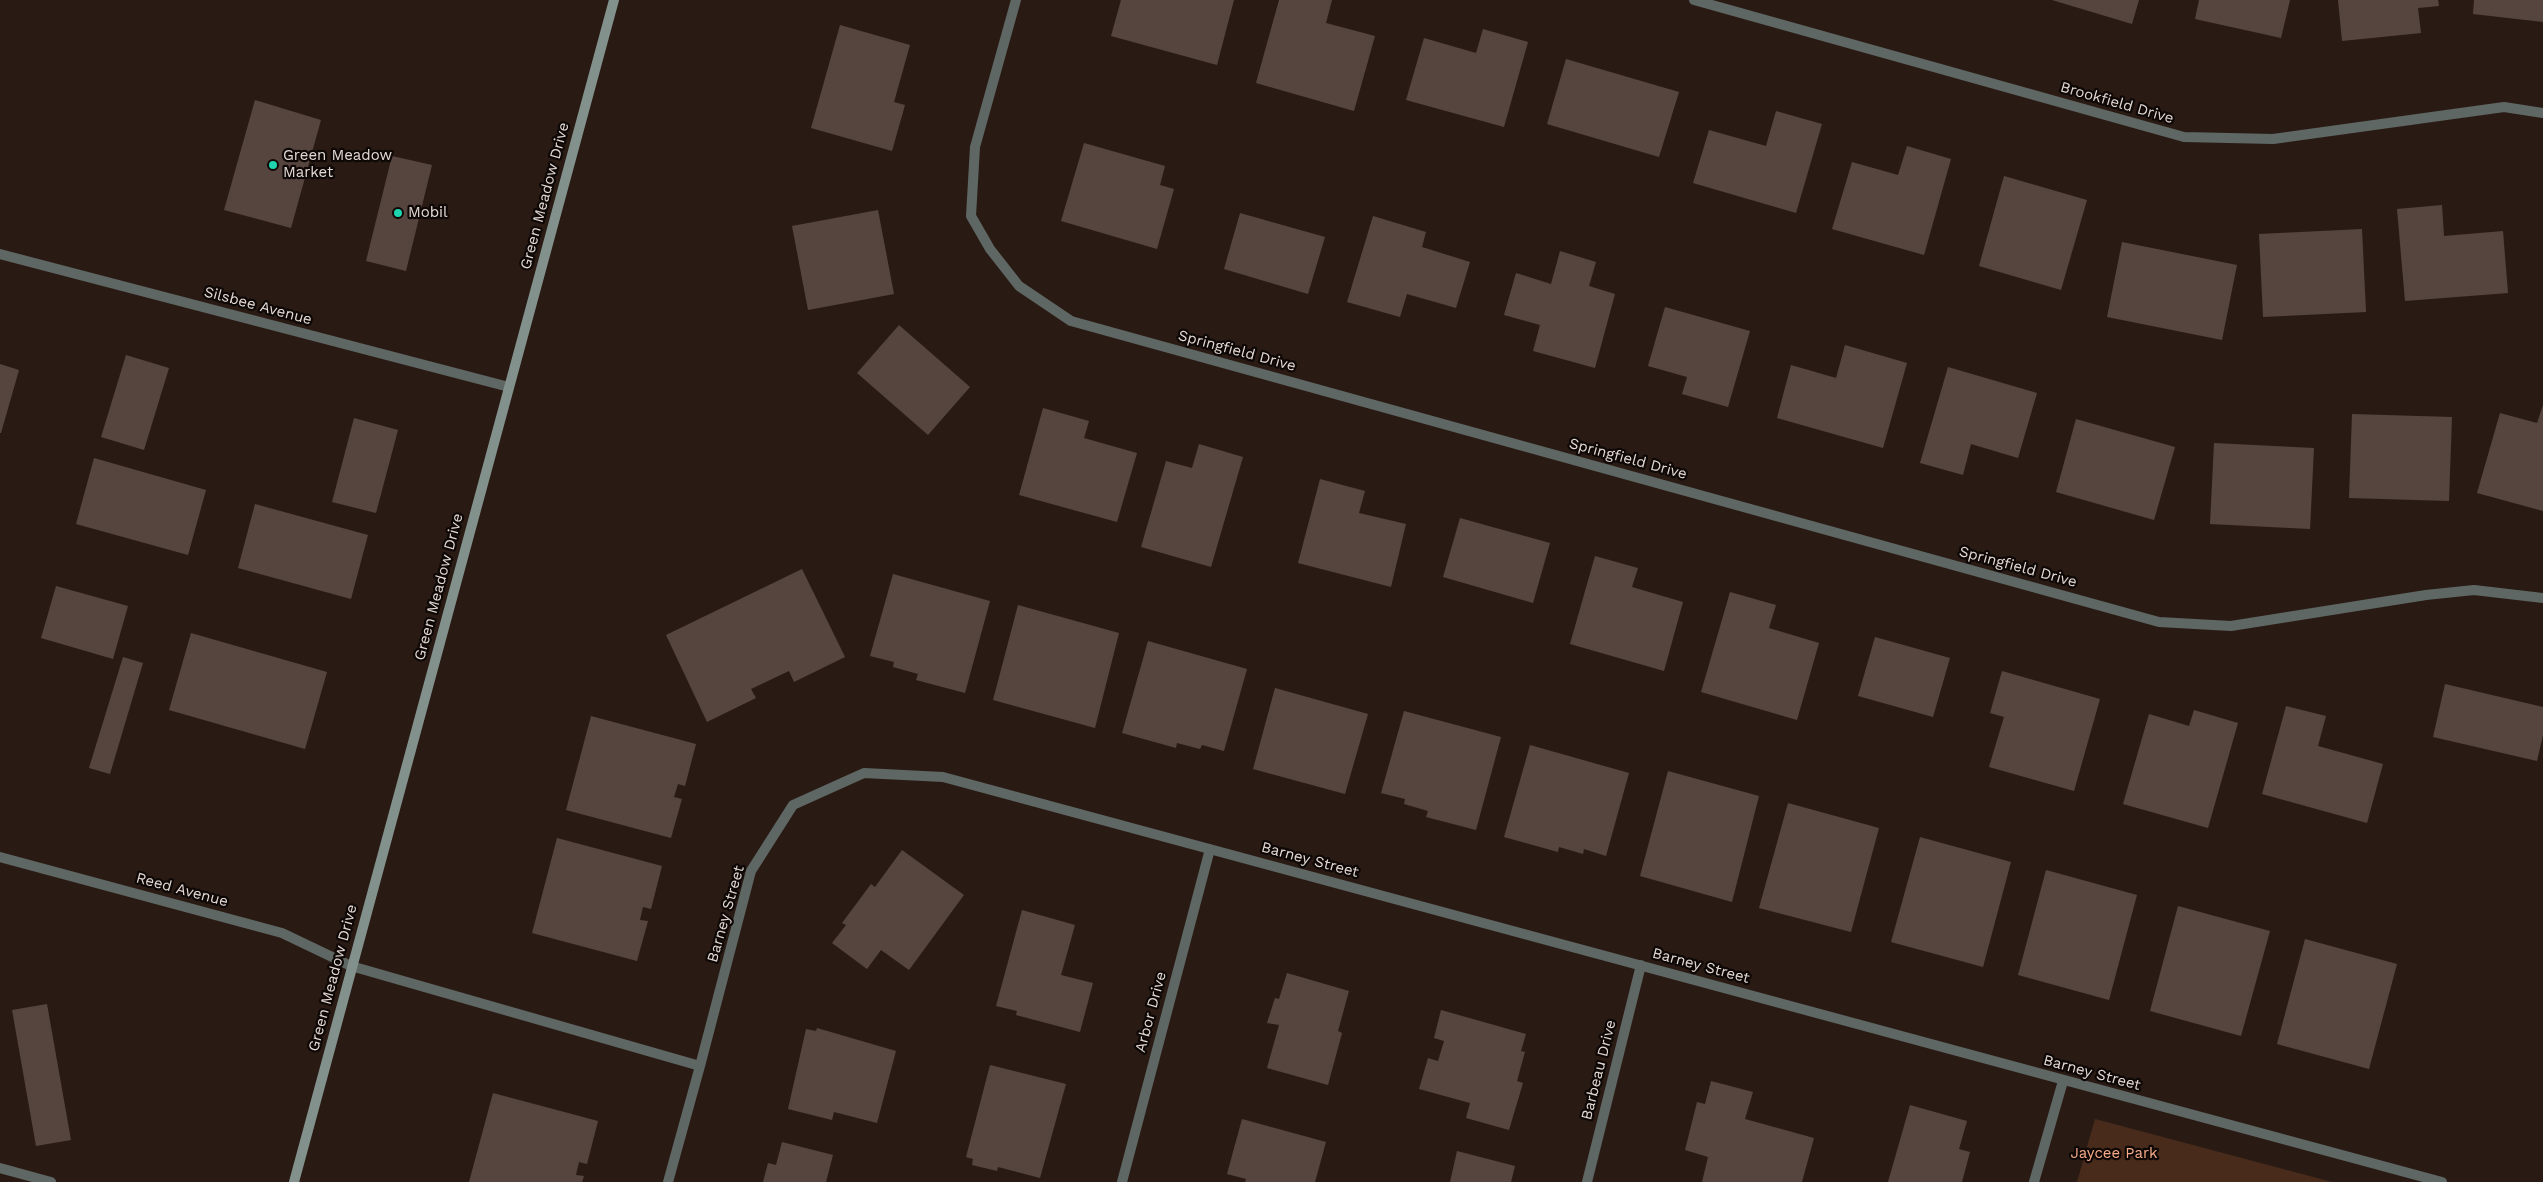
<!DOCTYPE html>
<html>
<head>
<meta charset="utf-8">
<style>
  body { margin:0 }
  canvas { display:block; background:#291b14 }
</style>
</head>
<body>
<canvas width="2543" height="1182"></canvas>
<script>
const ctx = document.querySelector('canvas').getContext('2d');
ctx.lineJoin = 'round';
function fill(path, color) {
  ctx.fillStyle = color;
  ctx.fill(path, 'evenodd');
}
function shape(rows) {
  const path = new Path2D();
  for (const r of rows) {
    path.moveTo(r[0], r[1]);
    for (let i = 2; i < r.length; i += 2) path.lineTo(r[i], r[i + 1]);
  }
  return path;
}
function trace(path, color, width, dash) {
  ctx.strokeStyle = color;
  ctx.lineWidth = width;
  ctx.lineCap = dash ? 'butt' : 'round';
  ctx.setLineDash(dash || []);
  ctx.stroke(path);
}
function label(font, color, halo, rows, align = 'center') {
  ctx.font = font + ' "Work Sans",sans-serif';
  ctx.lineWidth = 4.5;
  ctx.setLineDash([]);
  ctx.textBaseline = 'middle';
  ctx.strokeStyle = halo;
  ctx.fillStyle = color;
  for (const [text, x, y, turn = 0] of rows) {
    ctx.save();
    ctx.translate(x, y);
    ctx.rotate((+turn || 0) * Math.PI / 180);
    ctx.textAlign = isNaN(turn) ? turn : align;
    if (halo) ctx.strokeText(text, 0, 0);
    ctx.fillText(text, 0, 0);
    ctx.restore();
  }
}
const green = shape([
  [2095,1119,2332,1182,2077,1182]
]);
const building = shape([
  [1121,0,1234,0,1217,65,1111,36],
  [1279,0,1332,0,1326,23,1375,36,1354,111,1256,83],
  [2052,0,2139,0,2132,24],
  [2199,0,2290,0,2281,38,2195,19],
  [2338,0,2438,0,2439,6,2418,8,2421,33,2342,41],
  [2474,0,2543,0,2543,22,2473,14],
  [840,25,910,45,894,102,905,105,892,151,811,128],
  [1483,29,1528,42,1504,127,1406,100,1424,38,1476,53],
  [1566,59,1679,92,1659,157,1547,124],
  [255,100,321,120,291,228,224,210],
  [1776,111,1822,124,1796,213,1693,183,1709,130,1766,146],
  [1084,143,1165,166,1160,185,1174,189,1157,249,1061,221],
  [1907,146,1951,159,1924,255,1832,229,1852,162,1898,175],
  [392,156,432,165,406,271,366,261],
  [2004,176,2087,200,2061,290,1979,266],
  [2442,205,2444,236,2503,231,2508,293,2405,301,2397,209],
  [878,210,894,294,808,310,792,226],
  [1240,213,1325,237,1308,294,1224,269],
  [1373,216,1426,232,1422,247,1470,262,1456,308,1407,294,1400,317,1347,302],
  [2362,229,2366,312,2263,317,2259,234],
  [2122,242,2237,265,2222,340,2107,317],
  [1560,251,1596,262,1589,286,1615,294,1595,368,1533,351,1540,325,1504,315,1516,273,1551,284],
  [1665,307,1750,331,1728,407,1682,394,1687,377,1648,366],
  [899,325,970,387,928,435,857,373],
  [1845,345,1907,363,1883,448,1777,418,1791,365,1836,378],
  [126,355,169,368,144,450,101,437],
  [0,364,19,370,1,433,0,433],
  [1948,367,2037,393,2018,458,1971,444,1963,475,1920,463],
  [2543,405,2543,511,2477,493,2500,413,2537,423],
  [1043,408,1089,421,1084,438,1137,453,1117,522,1019,495],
  [2352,414,2452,417,2449,501,2349,498],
  [354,418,398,430,376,513,332,502],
  [2076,419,2175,447,2154,520,2056,492],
  [2214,443,2314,448,2310,529,2210,524],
  [1199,444,1243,457,1211,567,1141,547,1166,461,1192,468],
  [94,458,206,490,188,555,76,524],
  [1320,479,1365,491,1359,513,1406,524,1391,587,1298,563],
  [255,504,368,535,351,599,238,568],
  [1460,518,1550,543,1533,603,1443,577],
  [1595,556,1638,568,1632,587,1683,602,1664,671,1570,644],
  [802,569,845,657,794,682,789,671,751,689,756,698,707,722,666,635],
  [893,574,990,601,965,693,916,680,918,674,893,667,894,662,870,656],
  [56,586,128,606,113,659,41,638],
  [1730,592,1776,605,1769,628,1819,643,1797,720,1701,692],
  [1018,605,1119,633,1095,728,993,700],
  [191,633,327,672,305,749,169,710],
  [1875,637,1950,658,1933,717,1858,696],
  [1148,641,1247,669,1224,751,1202,745,1200,749,1177,743,1176,748,1122,733],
  [123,657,143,663,110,774,89,768],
  [2002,671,2100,699,2074,791,1989,767,2004,717,1990,713],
  [2445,684,2543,707,2543,735,2537,761,2433,737],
  [1275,688,1368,714,1345,794,1253,769],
  [2286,706,2326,716,2318,746,2383,764,2367,823,2262,794],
  [2194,710,2238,723,2208,828,2123,804,2149,714,2189,726],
  [1404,711,1501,737,1476,830,1426,817,1428,811,1404,804,1405,799,1381,793],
  [591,716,696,744,685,786,678,784,674,797,682,799,671,838,566,810],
  [1530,745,1629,773,1606,856,1584,849,1583,854,1559,847,1558,852,1504,837],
  [1668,771,1759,796,1732,902,1640,876],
  [1788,803,1879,828,1851,932,1759,908],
  [1920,837,2011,862,1983,967,1891,942],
  [557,838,662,866,651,909,643,907,640,920,648,921,637,961,532,933],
  [902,850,964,895,909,970,881,950,867,969,832,943,846,925,842,923,871,884,875,887],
  [2046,870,2137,895,2109,1000,2018,975],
  [2178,906,2270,931,2241,1036,2150,1011],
  [1022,910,1075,925,1061,975,1093,983,1080,1032,1016,1015,1017,1011,996,1006],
  [2305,939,2397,964,2369,1069,2277,1044],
  [1287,973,1349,991,1338,1031,1342,1033,1328,1085,1267,1068,1279,1025,1267,1023,1275,998,1279,999],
  [47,1004,71,1140,36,1146,12,1010],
  [1441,1010,1526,1034,1521,1051,1525,1052,1517,1081,1523,1083,1509,1130,1466,1118,1470,1103,1419,1089,1428,1058,1438,1061,1444,1041,1434,1038],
  [817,1028,896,1051,877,1123,834,1112,832,1120,788,1109,806,1029,816,1031],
  [990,1065,1066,1084,1040,1178,998,1167,997,1171,972,1165,973,1159,966,1157],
  [1711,1081,1753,1092,1745,1119,1814,1138,1802,1182,1702,1182,1708,1157,1685,1150,1697,1102,1705,1104],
  [493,1093,598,1121,587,1164,579,1162,576,1175,584,1176,582,1182,469,1182],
  [1910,1105,1967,1121,1959,1149,1970,1152,1962,1182,1888,1182],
  [1242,1119,1326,1142,1315,1182,1245,1182,1246,1179,1227,1174],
  [782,1142,833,1155,826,1182,763,1182,768,1163,776,1165],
  [1457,1151,1515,1166,1511,1182,1450,1182]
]);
const lane = shape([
  [0,1168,51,1182]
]);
const street = shape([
  [1016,0,975,147,971,216,990,249,1019,286,1071,321,2159,622,2231,626,2426,595,2474,590,2543,598],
  [1694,0,2184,137,2273,139,2504,107,2543,113],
  [0,254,509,387],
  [0,857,282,933,351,966,700,1066,751,871,793,805,864,773,943,777,2442,1182],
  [668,1182,700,1066],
  [1122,1182,1210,849],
  [1587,1182,1641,965],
  [2034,1182,2063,1081]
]);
const secondary = shape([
  [294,1182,614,0]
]);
const markers = [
  [273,165,5,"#1ed5b0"],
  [398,213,5,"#1ed5b0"]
];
const streetNames = [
  ["Brookfield Drive",2117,103,16],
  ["Green Meadow Drive",545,196,-75],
  ["Silsbee Avenue",258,306,15],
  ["Springfield Drive",1237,351,15],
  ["Springfield Drive",1628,459,15],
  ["Springfield Drive",2018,567,15],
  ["Green Meadow Drive",439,587,-75],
  ["Barney Street",1310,860,15],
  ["Reed Avenue",182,890,15],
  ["Barney Street",726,914,-74],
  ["Barney Street",1701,966,15],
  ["Green Meadow Drive",333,978,-75],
  ["Arbor Drive",1151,1012,-75],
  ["Barbeau Drive",1599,1070,-76],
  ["Barney Street",2092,1073,15]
];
const poiNames = [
  ["Green Meadow",283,156],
  ["Market",283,173],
  ["Mobil",408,213]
];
const parkNames = [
  ["Jaycee Park",2114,1154]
];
fill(green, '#492b1c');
fill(building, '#56453e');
trace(lane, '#5f6764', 10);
trace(street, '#5f6764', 10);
trace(secondary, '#83918d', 10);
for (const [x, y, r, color] of markers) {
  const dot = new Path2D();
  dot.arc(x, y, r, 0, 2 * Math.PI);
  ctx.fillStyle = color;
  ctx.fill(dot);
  trace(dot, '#0d0705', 2);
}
label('15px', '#e3d9d4', '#0d0705', streetNames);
label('15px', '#e3d9d4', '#0d0705', poiNames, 'left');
label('15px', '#f8ac89', '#0d0705', parkNames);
</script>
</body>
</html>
